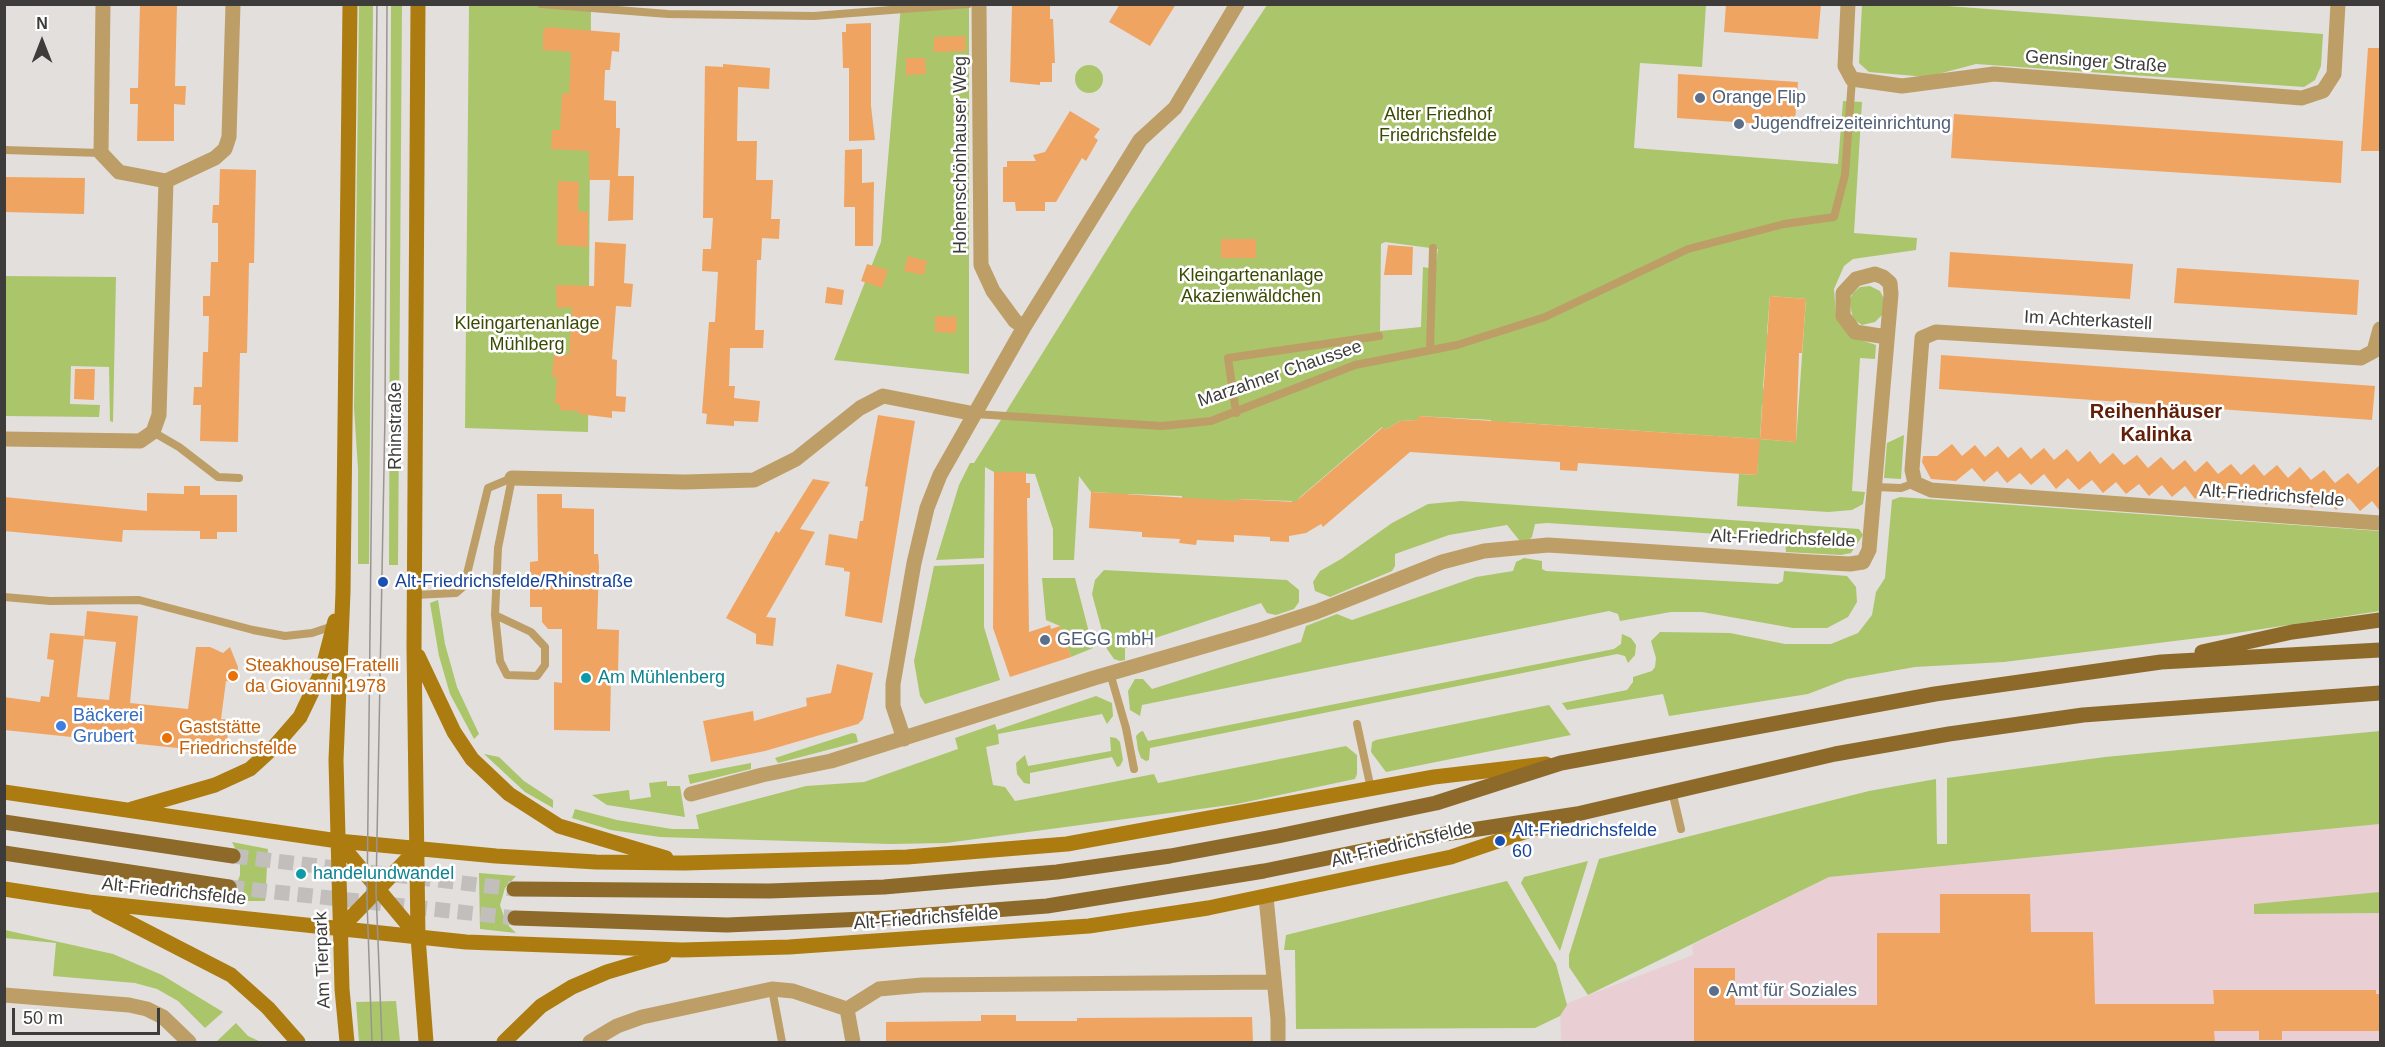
<!DOCTYPE html>
<html>
<head>
<meta charset="utf-8">
<style>
  body { margin:0 }
  #map { position:relative; width:2385px; height:1047px; overflow:hidden; background:#e3dfdc; font-family:Arial,sans-serif }
  canvas { display:block }
  .frame { position:absolute; inset:0; border:6px solid #3e3c3b; pointer-events:none }
  .north { position:absolute; left:12px; top:12px; width:60px; height:60px; -webkit-text-stroke:4px #fff; paint-order:stroke; rotate:0deg; font-size:16px; font-weight:700; line-height:24px; text-align:center; color:#3e3c3b }
  .north::after { content:''; display:block; margin:auto; width:21px; height:27px; background:#3e3c3b; clip-path:polygon(50% 0,100% 100%,50% 72%,0 100%) }
  .scale { position:absolute; left:12px; top:1008px; width:148px; height:27px; box-sizing:border-box; border:3px solid #3e3c3b; border-top:0; padding-left:8px; font-size:18px; line-height:21px; white-space:nowrap; color:#3e3c3b; -webkit-text-stroke:4px #fff; paint-order:stroke }
</style>
</head>
<body>
<div id="map">
<canvas width="2385" height="1047"></canvas>
<div class="frame"></div>
<div class="north">N</div>
<div class="scale">50 m</div>
</div>
<script>
const ctx = document.querySelector('canvas').getContext('2d');
ctx.lineJoin = 'round';
function fill(path, color) {
  ctx.fillStyle = color;
  ctx.fill(path, 'evenodd');
}
function shape(rows) {
  const path = new Path2D();
  for (const r of rows) {
    if (r.length === 3) {
      path.moveTo(r[0] + r[2], r[1]);
      path.arc(r[0], r[1], r[2], 0, 2 * Math.PI);
      continue;
    }
    path.moveTo(r[0], r[1]);
    for (let i = 2; i < r.length; i += 2) path.lineTo(r[i], r[i + 1]);
  }
  return path;
}
function trace(path, color, width, dash) {
  ctx.strokeStyle = color;
  ctx.lineWidth = width;
  ctx.lineCap = dash ? 'butt' : 'round';
  ctx.setLineDash(dash || []);
  ctx.stroke(path);
}
function label(font, color, halo, rows, align = 'center') {
  ctx.font = font + ' Arial,sans-serif';
  ctx.lineWidth = 5;
  ctx.setLineDash([]);
  ctx.textBaseline = 'middle';
  ctx.strokeStyle = halo;
  ctx.fillStyle = color;
  for (const [text, x, y, turn = 0] of rows) {
    ctx.save();
    ctx.translate(x, y);
    ctx.rotate((+turn || 0) * Math.PI / 180);
    ctx.textAlign = isNaN(turn) ? turn : align;
    if (halo) ctx.strokeText(text, 0, 0);
    ctx.fillText(text, 0, 0);
    ctx.restore();
  }
}
const commercial = shape([
  [2380,824,2380,1042,1561,1042,1560,1006,1693,955,1692,945,1829,877]
]);
const green = shape([
  [402,4,398,565,389,565,391,5],
  [541,4,591,8,588,432,465,428,469,5],
  [373,5,369,564,358,564,358,469,354,408,359,5],
  [901,5,969,5,969,374,834,360,881,242],
  [1267,5,1706,5,1702,67,1640,63,1634,148,1838,164,1843,101,1862,102,1854,233,1917,238,1916,250,1853,259,1844,266,1834,289,1836,315,1855,338,1876,345,1875,359,1860,358,1852,491,1865,492,1863,504,1852,510,1828,512,1737,506,1739,474,1757,475,1759,439,1509,422,1491,424,1491,420,1418,416,1418,420,1400,421,1385,430,1382,427,1299,498,1297,505,1291,501,1237,499,1237,501,1182,500,1182,496,1128,494,1127,497,1110,497,1110,493,1091,492,1079,476,1074,560,1053,560,1053,529,1035,474,994,472,985,467,984,558,936,560,959,485,970,463,974,463,1131,211],
  [1385,242,1438,249,1435,269,1423,267,1421,327,1380,331,1381,244],
  [1770,296,1806,299,1796,442,1760,439,1762,405,1766,404,1763,386,1766,350,1770,350,1767,332],
  [1862,5,1934,5,2323,34,2321,66,2315,80,2304,87,1976,64,1927,77,1869,72,1859,63],
  [1089,79,14],
  [5,276,116,277,113,422,110,421,109,367,71,366,70,404,100,405,99,417,5,416],
  [1870,286,1880,291,1883,297,1883,314,1875,322,1862,325,1853,319,1849,300,1853,293,1860,287],
  [1904,435,1901,479,1884,478,1887,443],
  [1900,497,2380,531,2380,611,2223,635,2004,662,1915,667,1847,679,1808,694,1669,716,1663,694,1567,710,1562,703,1627,690,1633,682,1633,677,1652,671,1655,667,1656,658,1651,641,1660,632,1730,633,1785,644,1831,644,1858,633,1872,615,1876,592,1885,578,1892,500],
  [1461,501,1859,529,1863,535,1851,553,1841,555,1786,552,1785,542,1781,538,1547,523,1535,524,1532,537,1529,540,1519,540,1507,525,1449,535,1395,554,1395,566,1392,571,1330,597,1315,591,1313,582,1320,571,1341,559,1392,523,1428,504],
  [1524,558,1542,561,1542,569,1546,571,1778,584,1783,581,1784,571,1847,576,1856,587,1857,602,1848,617,1827,628,1793,628,1702,612,1671,612,1620,621,1618,614,1609,611,1142,705,1140,716,1130,710,1128,691,1135,679,1143,679,1152,689,1301,642,1306,626,1337,614,1352,620,1476,577,1513,571,1516,562],
  [984,564,984,627,1000,680,925,704,920,696,914,661,934,566],
  [1104,570,1287,580,1299,590,1299,602,1294,609,1276,615,1267,613,1261,603,1125,648,1125,660,1120,661,1114,659,1107,649,1092,594,1095,580],
  [1042,578,1075,578,1093,648,1071,657,1060,626,1046,620],
  [438,600,445,644,457,687,479,734,474,739,450,694,439,656,430,603],
  [1622,634,1631,638,1636,645,1635,655,1628,663,1625,656,1617,654,1150,748,1149,760,1146,761,1141,758,1138,750,1136,736,1140,732,1143,731,1148,741,1614,649,1621,644],
  [1096,696,1112,703,1113,716,1107,724,1102,714,998,734,999,744,986,747,993,785,1005,787,1015,801,1154,774,1158,783,1346,746,1357,755,1357,774,1355,779,1237,804,946,843,890,844,660,837,611,830,572,818,575,809,617,820,672,829,699,829,696,815,806,786,864,782,958,749,955,738,995,724,997,730],
  [1549,705,1571,735,1386,772,1371,752,1372,742,1376,740],
  [2380,731,2380,824,1829,877,1588,995,1569,967,1569,955,1599,859,1869,791,1936,779,1937,844,1947,844,1947,778,2105,757],
  [852,733,856,734,858,742,778,763,775,758],
  [1110,737,1116,738,1120,742,1123,760,1120,766,1117,767,1112,757,1030,773,1030,784,1024,783,1017,774,1016,763,1025,755,1028,766,1111,751],
  [484,754,499,757,524,781,553,800,553,808,525,792],
  [751,763,751,769,690,784,688,775],
  [667,781,667,786,680,786,685,817,607,805,592,795,629,790,630,800,651,797,649,783],
  [232,842,268,849,265,901,222,901,236,886,240,875,240,858],
  [1588,861,1560,951,1521,883,1524,877],
  [479,873,516,876,505,888,500,905,506,923,516,933,480,929],
  [1507,881,1556,964,1567,1005,1560,1016,1535,1028,1296,1029,1295,950,1284,950,1286,935],
  [2380,892,2380,913,2254,914,2254,904],
  [5,930,113,954,162,975,223,1012,205,1028,178,1001,157,989,135,983,53,976,56,943,5,938],
  [396,1001,400,1042,359,1042,356,1002],
  [236,1023,248,1036,261,1042,216,1042]
]);
const building = shape([
  [140,4,177,4,175,86,186,86,185,105,174,104,174,141,137,141,138,104,130,104,130,88,138,88],
  [1012,4,1050,4,1050,19,1053,19,1055,63,1052,63,1052,82,1040,82,1040,85,1010,82],
  [1120,4,1176,4,1150,46,1109,22],
  [1726,4,1821,4,1818,39,1724,32],
  [871,23,871,106,875,140,849,141,849,68,843,68,842,32,846,32,846,24],
  [547,27,620,33,619,52,612,51,610,70,605,70,604,100,616,101,616,128,620,128,618,176,634,176,633,220,608,221,610,180,589,180,589,151,551,149,552,130,560,130,562,93,569,94,571,52,543,50,543,31],
  [965,36,966,51,934,52,934,37],
  [2368,48,2380,48,2380,151,2361,151],
  [906,58,925,58,926,74,906,75],
  [723,64,770,68,769,89,738,87,737,141,757,141,756,180,773,180,771,219,780,219,779,239,762,238,761,260,757,260,755,330,764,330,763,348,730,348,729,386,735,386,734,398,760,401,758,422,734,421,734,426,706,424,707,414,702,413,709,322,715,322,718,272,702,271,703,249,711,249,713,218,703,218,705,66,723,67],
  [1678,74,1798,82,1795,121,1793,120,1793,126,1677,118],
  [1070,111,1100,129,1094,137,1098,140,1086,161,1082,158,1056,202,1045,202,1045,211,1016,211,1015,202,1003,202,1003,167,1007,167,1007,161,1036,161,1033,155,1045,152],
  [1954,114,2343,141,2341,183,1951,158],
  [862,149,862,183,874,182,873,246,855,246,855,207,844,207,845,150],
  [220,169,256,170,254,263,249,263,247,353,240,353,238,442,200,441,201,405,193,405,194,387,202,387,203,352,208,352,209,316,203,316,203,296,210,296,211,262,218,262,218,223,212,223,213,205,219,205],
  [4,177,85,178,84,214,4,212],
  [558,181,579,182,578,211,588,212,588,247,557,245],
  [1221,239,1256,239,1256,258,1221,258],
  [595,242,626,244,624,283,633,284,631,307,616,306,612,359,617,360,616,396,626,397,625,412,612,411,612,418,579,414,579,411,560,410,560,404,555,404,557,377,552,377,554,354,569,355,572,307,557,308,556,285,594,286],
  [1388,245,1413,247,1412,275,1384,275],
  [1950,252,2133,264,2130,299,1948,287],
  [908,256,927,261,924,275,904,271],
  [867,264,888,270,882,288,861,281],
  [2177,268,2359,280,2357,315,2174,303],
  [827,287,844,290,842,305,825,303],
  [1770,296,1806,299,1802,353,1799,353,1796,442,1760,439,1757,475,1578,463,1577,471,1560,470,1560,462,1410,452,1323,527,1321,524,1306,533,1289,536,1289,542,1270,541,1270,537,1234,535,1234,542,1197,540,1196,545,1179,543,1180,539,1142,537,1142,532,1089,528,1091,492,1237,501,1237,499,1295,502,1383,427,1385,430,1400,421,1418,420,1418,416,1760,439],
  [935,316,957,317,956,333,935,332],
  [1941,355,2375,386,2372,420,1939,389],
  [75,369,95,369,94,400,74,399],
  [878,415,915,421,882,623,845,616,850,572,844,571,844,568,825,565,829,534,857,539,860,521,863,521,868,487,865,486],
  [1952,444,1962,456,1975,445,1985,457,1998,446,2008,458,2021,447,2031,459,2044,448,2054,460,2067,449,2078,462,2090,451,2100,464,2113,453,2124,465,2137,455,2148,468,2161,457,2173,470,2185,460,2195,472,2207,461,2218,474,2231,464,2241,475,2254,464,2264,476,2277,465,2288,478,2300,467,2311,480,2324,470,2335,483,2348,473,2358,484,2380,465,2380,511,2372,501,2360,511,2349,498,2336,510,2325,497,2312,508,2301,495,2289,506,2279,494,2266,505,2256,492,2243,503,2232,490,2220,501,2208,488,2195,499,2185,486,2172,497,2162,485,2149,496,2139,484,2126,494,2116,482,2103,493,2092,480,2079,490,2068,478,2056,489,2044,474,2031,485,2020,473,2007,483,1997,471,1984,482,1972,468,1956,481,1931,479,1922,462,1923,456,1937,456],
  [994,472,1026,472,1026,483,1030,483,1030,498,1027,498,1029,632,1050,625,1051,629,1060,626,1071,657,1010,677,993,628],
  [813,479,830,482,800,529,815,532,766,617,776,618,773,646,756,644,756,634,726,618,776,531,779,533],
  [184,486,200,486,200,495,237,495,237,532,217,532,217,539,200,539,200,531,123,530,122,542,4,531,4,497,147,511,147,493,184,494],
  [537,494,562,494,562,508,594,509,594,554,598,554,599,566,597,629,619,630,618,674,611,675,610,731,554,730,554,682,562,683,562,629,548,629,542,622,542,607,530,607,530,562,538,561],
  [87,611,138,616,130,703,188,709,196,647,210,647,223,653,230,647,238,667,236,683,226,681,221,719,229,720,226,753,4,730,4,697,40,702,41,696,49,697,54,660,47,659,50,633,84,636,77,697,109,700,116,642,84,639],
  [837,664,873,673,863,719,858,724,765,751,711,762,703,721,753,711,754,721,807,706,806,698,831,693],
  [1940,894,2030,894,2031,932,2093,932,2095,1004,2214,1004,2213,990,2376,990,2376,994,2380,994,2380,1031,2282,1031,2282,1040,2259,1040,2259,1031,2214,1031,2215,1042,1694,1042,1694,968,1735,968,1735,1005,1877,1005,1877,933,1940,933],
  [981,1015,1016,1015,1016,1021,1077,1021,1077,1018,1252,1017,1253,1042,886,1042,886,1022,981,1021]
]);
const primaryTunnel = shape([
  [233,856,514,889],
  [229,887,515,918]
]);
const service = shape([
  [541,4,668,14,814,16,968,4],
  [4,150,101,153],
  [1430,349,1433,248],
  [1236,413,1228,358,1379,336],
  [975,414,1162,426,1211,421,1355,365,1457,345,1545,317,1688,249,1784,224,1834,217,1845,175,1852,79],
  [153,432,179,447,218,477,239,478],
  [1875,487,1901,488,1915,483],
  [414,595,456,593,464,586,488,488,512,478,498,548,495,615,500,661,507,675,537,676,545,665,545,647,531,632,495,615],
  [4,597,50,601,139,600,253,630,285,636,312,633,333,626],
  [1110,673,1126,728,1134,769],
  [1357,724,1371,789],
  [1672,791,1681,829],
  [772,989,782,1042]
]);
const minor = shape([
  [103,4,101,153,119,172,166,181],
  [979,4,981,265,993,291,1015,321,1024,327],
  [1848,4,1845,66,1852,79,1902,86,1994,74,2302,98,2323,91,2334,74,2338,4],
  [166,181,215,158,225,149,229,137,233,4],
  [2380,329,2374,351,2361,358,1936,332,1922,338,1912,470,1915,483,1931,490,2380,523],
  [4,439,140,441,153,432,159,415,166,181],
  [512,478,685,482,754,480,796,459,860,408,883,396,975,414],
  [904,739,893,706,893,684,914,563,927,508,940,475,1024,327,1140,140,1175,108,1237,4],
  [691,794,762,775,831,761,1094,678,1260,630,1316,612,1442,562,1484,551,1548,545,1811,562,1850,564,1863,562,1869,550,1891,294,1890,283,1883,277,1875,274,1856,279,1843,293,1843,316,1855,332,1887,337],
  [1266,897,1278,1019,1278,1042],
  [4,995,129,1005,147,1009,163,1017,189,1042],
  [847,1009,853,1042],
  [590,1042,617,1026,642,1017,772,989,793,991,847,1009,879,989,922,985,1274,982]
]);
const secondary = shape([
  [418,4,414,647,418,937,426,1042],
  [418,656,454,732,472,759,509,794,559,826,666,858],
  [4,792,338,841,496,856,596,862,684,863,907,857,1067,844,1434,777,1546,764],
  [132,809,215,785,250,769,273,748,300,717,322,671,335,621],
  [338,841,418,937],
  [4,889,89,902,466,942,682,950,789,947,1089,926,1208,908,1451,857,1557,821],
  [97,906,231,975,268,1008,298,1042],
  [340,929,417,849],
  [347,1042,342,989,336,760,343,592,350,4],
  [504,1042,541,1006,572,987,607,972,664,955]
]);
const primary = shape([
  [2202,652,2292,632,2380,620],
  [4,822,233,856],
  [4,853,229,887],
  [514,889,769,891,884,887,1057,872,1170,856,1278,836,1436,803,1561,763,1935,694,2161,662,2380,650],
  [515,918,727,925,887,918,1047,906,1264,871,1445,834,1577,814,1835,754,1949,734,2083,715,2380,693]
]);
const tram = shape([
  [372,1042,367,901,377,4],
  [382,1042,376,891,385,415,387,4]
]);
const markers = [
  [1700,98,6,"#5c6f8a"],
  [1739,124,6,"#5c6f8a"],
  [383,582,6,"#1a4fb4"],
  [1045,640,6,"#5c6f8a"],
  [233,676,6,"#e8710a"],
  [586,678,6,"#0f9aa8"],
  [61,726,6,"#3f7fe0"],
  [167,738,6,"#e8710a"],
  [1500,841,6,"#1a4fb4"],
  [301,874,6,"#0f9aa8"],
  [1714,991,6,"#5c6f8a"]
];
const streetNames = [
  ["Gensinger Straße",2096,62,4],
  ["Hohenschönhauser Weg",961,155,-90],
  ["Im Achterkastell",2088,321,3],
  ["Marzahner Chaussee",1280,374,-19],
  ["Rhinstraße",396,426,-90],
  ["Alt-Friedrichsfelde",2272,496,4],
  ["Alt-Friedrichsfelde",1783,539,2],
  ["Alt-Friedrichsfelde",1402,845,-14],
  ["Alt-Friedrichsfelde",174,892,6],
  ["Alt-Friedrichsfelde",926,919,-4],
  ["Am Tierpark",323,960,-92]
];
const serviceNames = [
  ["Orange Flip",1712,98],
  ["Jugendfreizeiteinrichtung",1751,124],
  ["GEGG mbH",1057,640],
  ["Amt für Soziales",1726,991]
];
const parkNames = [
  ["Alter Friedhof",1438,115],
  ["Friedrichsfelde",1438,136],
  ["Kleingartenanlage",1251,276],
  ["Akazienwäldchen",1251,297],
  ["Kleingartenanlage",527,324],
  ["Mühlberg",527,345]
];
const transitNames = [
  ["Alt-Friedrichsfelde/Rhinstraße",395,582],
  ["Alt-Friedrichsfelde",1512,831],
  ["60",1512,852]
];
const foodNames = [
  ["Steakhouse Fratelli",245,666],
  ["da Giovanni 1978",245,687],
  ["Gaststätte",179,728],
  ["Friedrichsfelde",179,749]
];
const cultureNames = [
  ["Am Mühlenberg",598,678],
  ["handelundwandel",313,874]
];
const shopNames = [
  ["Bäckerei",73,716],
  ["Grubert",73,737]
];
const neighbourhoodNames = [
  ["Reihenhäuser",2156,412],
  ["Kalinka",2156,435]
];
fill(commercial, '#e9cfd4');
fill(green, '#abc56b');
fill(building, '#f0a461');
trace(primaryTunnel, '#c2bebc', 15, [15, 8]);
trace(service, '#be9e67', 8);
trace(minor, '#be9e67', 15);
trace(secondary, '#ac7c11', 15);
trace(primary, '#8d6a29', 15);
trace(tram, '#989593', 1.5);
for (const [x, y, r, color] of markers) {
  const dot = new Path2D();
  dot.arc(x, y, r, 0, 2 * Math.PI);
  ctx.fillStyle = color;
  ctx.fill(dot);
  trace(dot, '#fff', 2);
}
label('18px', '#3e3c3b', '#fff', streetNames);
label('18px', '#4e5e75', '#fff', serviceNames, 'left');
label('18px', '#3a4a02', '#fff', parkNames);
label('18px', '#164399', '#fff', transitNames, 'left');
label('18px', '#c56008', '#fff', foodNames, 'left');
label('18px', '#0d838f', '#fff', cultureNames, 'left');
label('18px', '#366cbe', '#fff', shopNames, 'left');
label('bold 20px', '#62200a', '#fff', neighbourhoodNames);
</script>
</body>
</html>
